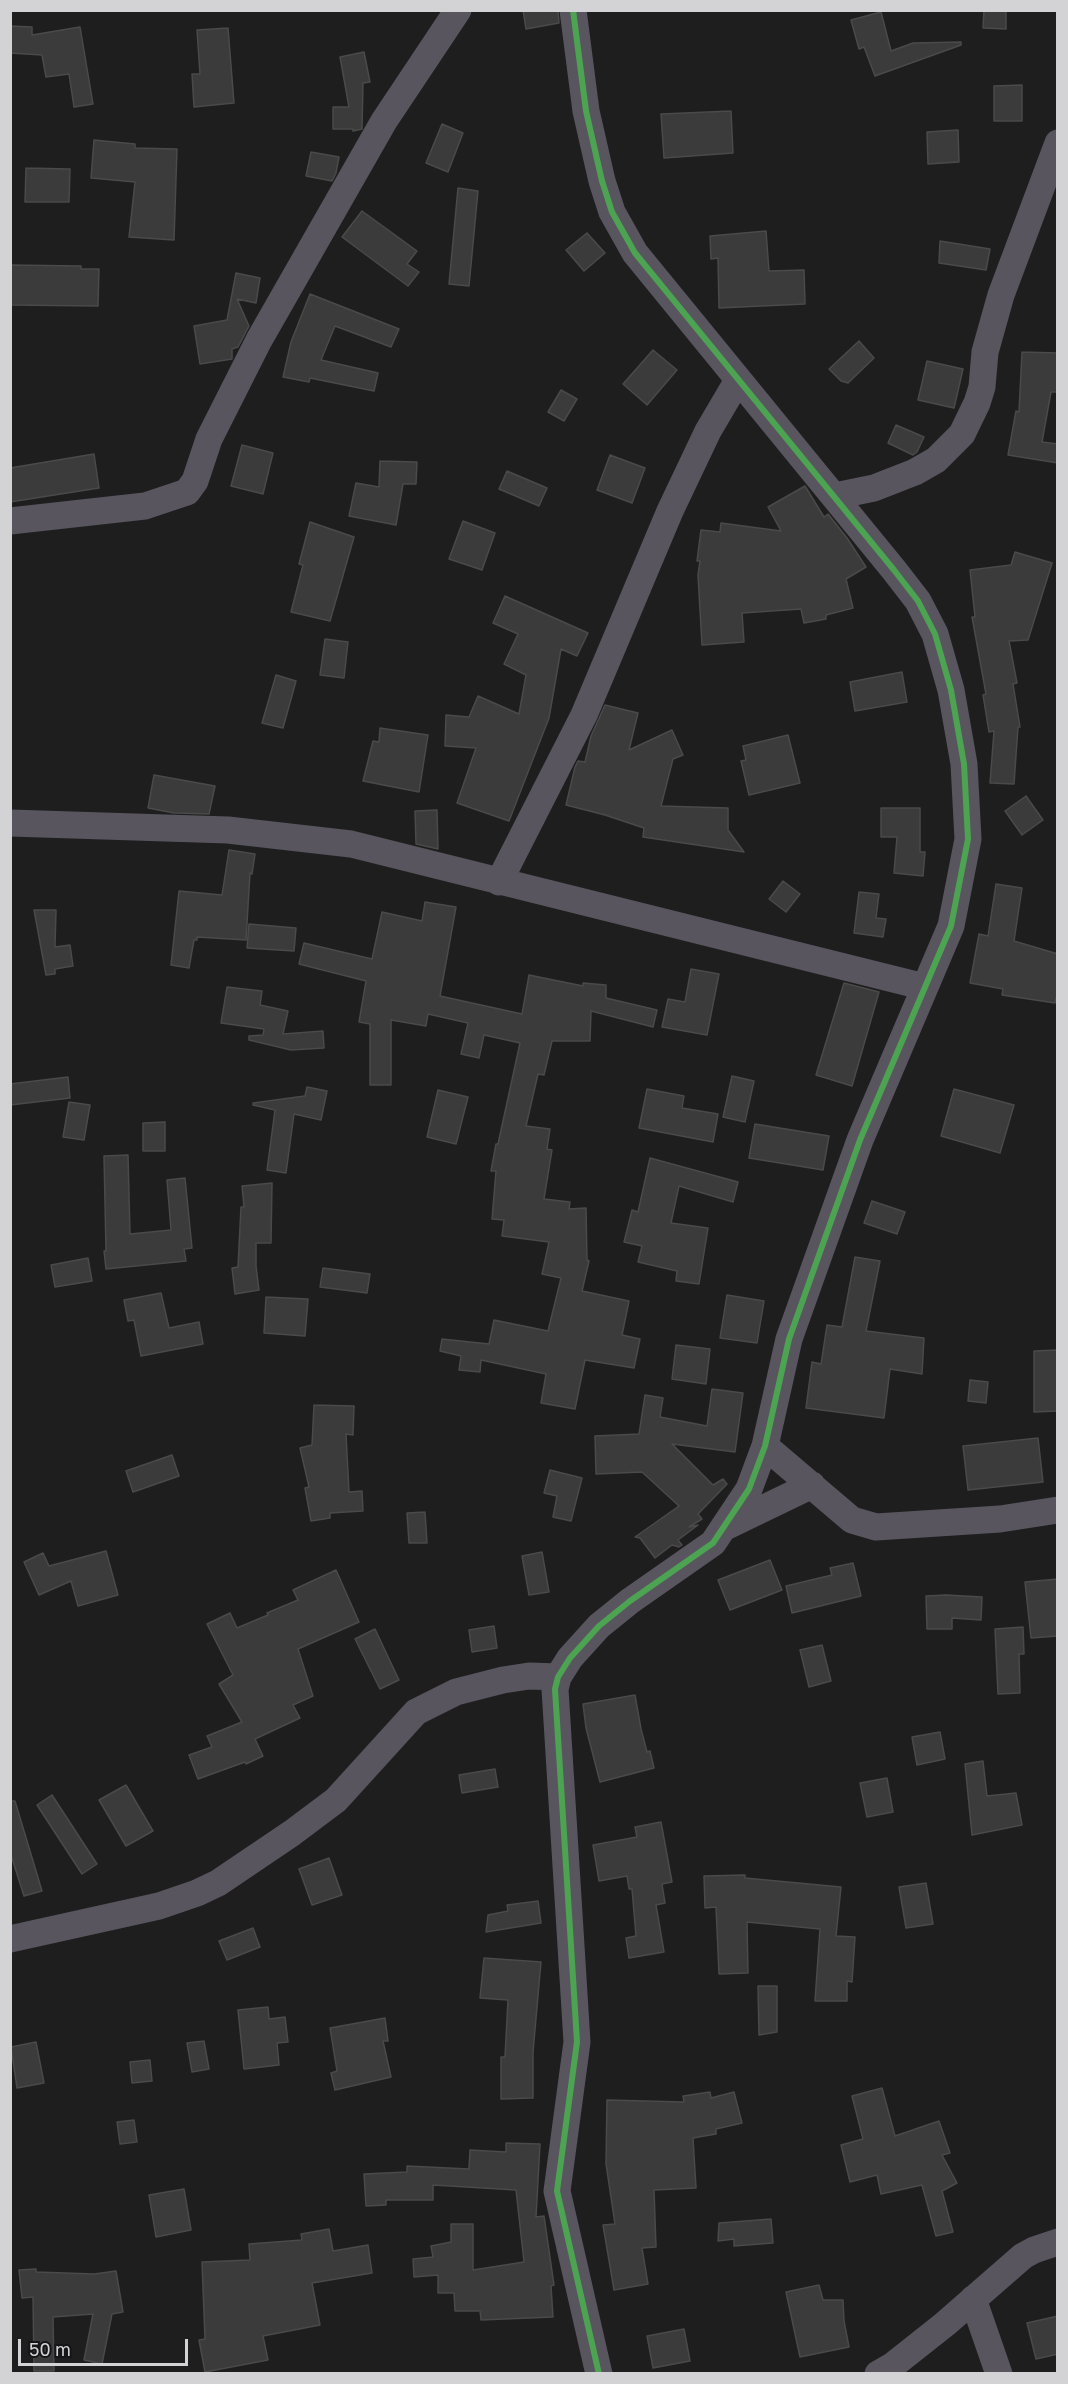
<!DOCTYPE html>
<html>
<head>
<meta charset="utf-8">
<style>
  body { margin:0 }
  #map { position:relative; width:1068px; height:2384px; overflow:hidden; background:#1e1e1f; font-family:"Golos Text",sans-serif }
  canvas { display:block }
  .frame { position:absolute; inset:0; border:12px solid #d3d3d5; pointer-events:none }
  .scale { position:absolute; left:18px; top:2339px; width:170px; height:27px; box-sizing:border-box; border:3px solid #d3d3d5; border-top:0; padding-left:8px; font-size:18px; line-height:21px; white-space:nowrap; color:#d3d3d5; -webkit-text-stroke:4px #151416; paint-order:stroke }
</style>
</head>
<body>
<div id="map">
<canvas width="1068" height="2384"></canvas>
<div class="frame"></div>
<div class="scale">50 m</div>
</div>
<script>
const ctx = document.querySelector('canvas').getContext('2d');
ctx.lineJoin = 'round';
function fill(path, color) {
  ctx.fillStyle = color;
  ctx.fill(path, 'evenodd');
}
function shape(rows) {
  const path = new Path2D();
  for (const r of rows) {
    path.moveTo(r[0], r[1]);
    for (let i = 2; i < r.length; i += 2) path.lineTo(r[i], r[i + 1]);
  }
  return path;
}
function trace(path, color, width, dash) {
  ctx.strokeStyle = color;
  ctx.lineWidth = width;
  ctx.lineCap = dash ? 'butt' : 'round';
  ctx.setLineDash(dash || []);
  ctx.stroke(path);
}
const building = shape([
  [523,10,558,10,559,23,526,29,523,10],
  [984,10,1006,10,1006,29,983,28,984,10],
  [881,12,891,51,913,43,961,42,961,45,875,76,864,47,859,49,851,20,881,12],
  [10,26,32,27,32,35,80,27,93,104,74,107,69,74,46,77,42,55,10,53,10,26],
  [228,28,234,103,194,107,192,74,200,74,197,30,228,28],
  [364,52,370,82,363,83,362,129,353,131,353,129,333,129,333,107,349,107,340,57,364,52],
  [1022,85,1022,121,994,121,994,86,1022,85],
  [731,111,733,153,664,158,661,114,731,111],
  [442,124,463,133,448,172,426,163,442,124],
  [958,130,959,162,928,164,927,132,958,130],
  [94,140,135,144,135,148,177,149,174,240,129,237,135,182,91,178,94,140],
  [311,152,339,157,336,173,332,181,306,176,311,152],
  [26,168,70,169,69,202,25,202,26,168],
  [458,188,478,191,469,286,449,284,458,188],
  [362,211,417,251,407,264,419,272,408,286,342,237,362,211],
  [766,231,769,271,804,270,805,304,719,308,718,258,711,259,710,236,766,231],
  [587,233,605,253,584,271,566,250,587,233],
  [940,241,990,249,986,270,939,263,940,241],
  [10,265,81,266,81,269,99,269,98,306,10,305,10,265],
  [236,273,260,278,256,303,237,299,249,326,238,347,232,349,232,359,200,364,194,326,227,320,236,273],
  [310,294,399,329,391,347,335,326,321,360,378,373,374,391,310,378,309,382,283,377,291,342,310,294],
  [859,341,874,358,848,383,841,381,829,369,859,341],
  [653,350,677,370,647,405,623,384,653,350],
  [1022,352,1058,353,1058,392,1051,392,1042,442,1058,444,1058,463,1008,455,1016,411,1019,412,1022,352],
  [927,361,963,369,954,408,918,400,927,361],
  [561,390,577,399,564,421,548,412,561,390],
  [896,425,924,437,917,452,913,455,888,443,896,425],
  [242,445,273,453,263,494,231,486,242,445],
  [94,454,99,488,10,502,10,468,94,454],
  [610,455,645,468,632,503,597,490,610,455],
  [380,461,417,462,416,484,403,484,396,525,349,516,356,483,379,487,380,461],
  [507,471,547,488,539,506,499,489,507,471],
  [805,486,824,517,828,514,847,538,866,567,846,579,853,608,826,615,826,619,804,623,801,609,742,613,744,642,702,645,698,575,700,561,697,561,701,530,720,532,721,523,781,531,768,507,805,486],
  [463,521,495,533,482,570,449,559,463,521],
  [310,522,354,537,330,621,291,612,303,565,299,564,310,522],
  [1015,552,1052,563,1028,640,1009,641,1017,683,1013,684,1020,727,1018,727,1014,784,990,783,994,731,989,732,983,695,986,694,972,617,975,617,970,570,1011,565,1015,552],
  [505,596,588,633,577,656,561,649,549,718,509,821,457,803,476,748,445,746,446,715,469,717,478,696,519,714,526,675,504,664,518,634,493,623,505,596],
  [325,639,348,642,344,678,320,675,325,639],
  [902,672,907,702,855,711,850,682,902,672],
  [276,675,296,681,283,728,262,723,276,675],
  [605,705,638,713,629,750,672,730,683,755,673,759,661,806,728,808,728,830,744,852,643,837,644,828,605,815,566,805,575,767,578,761,585,762,591,736,605,705],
  [380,728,428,735,419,792,363,781,373,741,379,742,380,728],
  [788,735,800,783,749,795,741,761,746,760,743,746,788,735],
  [154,775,215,786,209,814,174,813,148,808,154,775],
  [1026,796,1043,820,1022,835,1005,811,1026,796],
  [881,808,920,808,920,852,925,852,923,876,894,873,897,837,881,837,881,808],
  [437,810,438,849,416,844,415,811,437,810],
  [229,850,255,854,252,874,250,873,246,940,197,937,197,940,194,940,189,968,171,965,179,891,222,895,229,850],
  [783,881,800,894,786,912,769,899,783,881],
  [996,884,1022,888,1014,941,1058,954,1058,991,1055,1003,1002,995,1003,989,970,983,979,934,988,936,996,884],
  [859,892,879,894,876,918,886,919,883,937,854,933,859,892],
  [425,902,456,907,440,996,522,1014,529,975,583,986,583,983,606,985,606,998,657,1010,653,1027,591,1011,590,1041,552,1041,544,1075,538,1074,526,1126,550,1129,547,1149,552,1150,544,1199,570,1202,569,1209,586,1208,587,1260,589,1261,582,1291,629,1301,622,1335,640,1339,634,1368,585,1360,575,1409,541,1403,546,1374,481,1360,480,1372,459,1370,461,1356,440,1351,442,1339,489,1344,494,1320,548,1331,561,1278,542,1274,549,1242,502,1236,504,1220,492,1219,496,1171,491,1171,496,1144,498,1144,520,1043,484,1035,479,1058,461,1054,468,1023,428,1014,426,1026,391,1020,391,1085,370,1085,370,1024,359,1022,366,981,299,964,304,943,372,959,382,912,422,921,425,902],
  [34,910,56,910,55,947,70,945,73,966,55,969,55,974,46,975,34,910],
  [249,924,296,928,294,951,247,948,249,924],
  [691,969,719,974,707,1035,662,1027,668,999,685,1002,691,969],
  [844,983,879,992,852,1086,816,1075,844,983],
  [227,987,262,991,260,1005,288,1011,283,1034,323,1031,324,1048,291,1050,249,1040,249,1036,263,1035,264,1029,221,1023,227,987],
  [732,1076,754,1081,745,1122,723,1117,732,1076],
  [68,1077,70,1098,10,1105,10,1084,68,1077],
  [307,1087,327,1091,321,1120,294,1114,286,1173,267,1170,275,1110,253,1105,253,1103,305,1096,307,1087],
  [647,1089,684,1096,682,1108,718,1114,713,1142,639,1128,647,1089],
  [954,1089,1014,1105,1000,1153,941,1136,954,1089],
  [438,1090,468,1097,456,1144,427,1137,438,1090],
  [69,1102,90,1105,84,1140,63,1137,69,1102],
  [165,1122,165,1151,143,1151,143,1123,165,1122],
  [755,1124,829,1136,823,1170,749,1158,755,1124],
  [128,1155,130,1234,171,1230,167,1180,185,1178,192,1248,184,1249,186,1261,106,1269,104,1251,106,1251,104,1156,128,1155],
  [650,1158,738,1182,733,1202,679,1186,671,1223,708,1228,699,1284,676,1281,677,1271,638,1262,642,1246,624,1242,632,1210,638,1212,650,1158],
  [272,1183,271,1243,256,1243,256,1266,259,1290,235,1294,232,1268,238,1267,241,1207,244,1207,242,1186,272,1183],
  [872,1201,905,1212,897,1234,864,1223,872,1201],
  [855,1257,880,1261,866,1331,924,1338,922,1374,890,1369,884,1418,806,1408,812,1362,821,1364,827,1325,842,1327,855,1257],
  [88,1258,92,1281,55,1287,51,1265,88,1258],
  [323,1268,370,1274,367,1293,320,1287,323,1268],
  [161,1293,169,1328,199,1322,203,1344,141,1356,134,1320,128,1321,124,1300,161,1293],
  [727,1295,764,1301,757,1343,720,1338,727,1295],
  [266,1297,308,1299,305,1336,264,1333,266,1297],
  [676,1345,710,1349,706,1384,672,1379,676,1345],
  [1058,1350,1058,1411,1034,1412,1034,1351,1058,1350],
  [970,1380,988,1382,986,1403,968,1401,970,1380],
  [712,1389,743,1393,735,1452,672,1444,713,1485,723,1479,727,1484,698,1514,702,1519,689,1527,698,1525,678,1540,682,1545,679,1547,672,1545,655,1558,640,1538,635,1537,679,1506,642,1472,596,1474,595,1436,639,1434,645,1395,663,1398,660,1417,707,1426,712,1389],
  [314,1405,354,1406,353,1435,346,1434,349,1492,362,1491,363,1511,330,1513,330,1518,311,1521,305,1488,309,1487,300,1448,312,1445,314,1405],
  [1038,1438,1043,1482,968,1490,963,1446,1038,1438],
  [172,1455,179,1476,133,1492,126,1471,172,1455],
  [550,1470,582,1478,571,1521,553,1517,557,1496,544,1493,550,1470],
  [425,1512,427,1543,409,1543,407,1513,425,1512],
  [106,1551,118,1595,78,1606,71,1581,39,1595,24,1562,43,1553,49,1566,106,1551],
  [542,1552,549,1592,529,1595,522,1556,542,1552],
  [770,1560,782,1590,730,1610,718,1580,770,1560],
  [853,1563,861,1596,792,1613,786,1586,832,1575,830,1568,853,1563],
  [336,1570,359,1622,298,1649,313,1696,293,1705,300,1718,255,1739,263,1756,246,1764,245,1762,198,1779,189,1755,212,1747,207,1736,242,1722,219,1684,233,1675,207,1624,230,1613,237,1628,268,1615,267,1613,298,1600,293,1590,336,1570],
  [1058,1579,1058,1636,1031,1638,1025,1582,1058,1579],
  [946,1595,982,1597,981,1620,952,1618,952,1629,927,1629,926,1596,946,1595],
  [494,1626,497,1648,472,1652,469,1630,494,1626],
  [1023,1627,1024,1654,1019,1654,1020,1693,998,1694,995,1629,1023,1627],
  [375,1629,399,1680,380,1689,355,1639,375,1629],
  [822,1645,831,1681,809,1687,800,1650,822,1645],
  [635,1695,641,1729,647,1752,650,1751,654,1768,600,1782,586,1728,583,1704,635,1695],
  [940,1732,945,1759,917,1765,912,1737,940,1732],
  [983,1761,987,1796,1016,1793,1022,1825,972,1835,965,1764,983,1761],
  [495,1769,498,1787,462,1793,459,1775,495,1769],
  [887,1778,893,1812,867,1817,860,1783,887,1778],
  [126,1785,153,1831,126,1846,99,1800,126,1785],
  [52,1795,97,1864,82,1874,37,1805,52,1795],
  [10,1801,15,1801,42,1891,24,1896,10,1852,10,1801],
  [661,1822,672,1882,662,1884,665,1903,656,1905,664,1952,629,1958,626,1938,636,1936,632,1889,629,1889,627,1876,599,1881,593,1845,637,1837,635,1827,661,1822],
  [329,1858,342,1895,312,1905,299,1869,329,1858],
  [745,1875,745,1878,841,1887,836,1936,855,1937,852,1982,847,1981,847,2001,815,2001,820,1929,747,1922,748,1973,719,1974,716,1907,705,1908,704,1876,745,1875],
  [926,1883,933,1924,906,1928,899,1887,926,1883],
  [538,1901,541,1923,486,1932,488,1915,508,1911,507,1905,538,1901],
  [253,1928,260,1947,227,1960,219,1941,253,1928],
  [484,1958,541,1962,533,2052,533,2098,501,2099,501,2057,505,2057,508,2000,480,1998,484,1958],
  [758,1986,777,1986,777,2032,759,2035,758,1986],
  [268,2007,269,2019,285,2017,288,2042,277,2043,279,2065,244,2069,238,2010,268,2007],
  [385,2018,388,2041,383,2041,391,2077,335,2090,331,2073,337,2071,330,2028,385,2018],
  [204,2041,209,2069,192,2072,187,2043,204,2041],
  [36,2042,44,2083,17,2088,11,2047,36,2042],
  [150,2060,152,2081,132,2083,130,2062,150,2060],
  [882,2088,895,2136,939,2121,950,2153,942,2155,957,2183,942,2191,953,2232,936,2236,922,2185,881,2194,877,2175,850,2182,841,2145,863,2139,852,2096,882,2088],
  [710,2092,711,2098,734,2092,742,2123,716,2129,716,2134,693,2138,696,2188,654,2190,656,2247,642,2248,648,2284,614,2290,603,2225,615,2224,606,2164,607,2100,684,2102,683,2096,710,2092],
  [134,2120,137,2142,120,2144,117,2122,134,2120],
  [506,2143,540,2144,536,2217,544,2216,554,2285,551,2286,553,2317,481,2320,480,2311,455,2311,454,2293,438,2293,438,2275,414,2277,413,2259,433,2257,431,2246,451,2242,451,2224,473,2224,473,2270,524,2262,516,2190,433,2185,433,2200,386,2200,386,2205,366,2206,364,2174,407,2172,407,2166,469,2169,470,2150,506,2152,506,2143],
  [184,2189,191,2230,156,2237,149,2195,184,2189],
  [771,2219,773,2243,734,2246,734,2239,718,2241,719,2223,771,2219],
  [329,2229,333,2251,368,2245,372,2273,312,2283,320,2325,263,2336,268,2360,205,2372,199,2340,205,2339,202,2262,250,2260,249,2244,302,2240,301,2234,329,2229],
  [36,2269,36,2272,94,2274,116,2271,123,2312,112,2314,102,2364,84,2360,93,2314,53,2317,54,2371,34,2371,33,2297,22,2298,19,2270,36,2269],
  [819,2285,823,2300,843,2300,844,2321,849,2347,800,2357,786,2292,819,2285],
  [1058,2316,1058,2354,1036,2359,1027,2323,1058,2316],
  [684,2329,690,2361,653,2368,647,2336,684,2329]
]);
const minor = shape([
  [573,10,586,111,602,181,612,212,635,253,894,570,918,601,935,634,951,690,964,764,968,839,951,926,860,1140,789,1339,765,1446,749,1489,713,1543,630,1601,599,1626,570,1658,558,1677,555,1689,577,2042,557,2191,599,2374],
  [835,496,874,488,915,472,936,460,962,434,977,403,982,387,985,352,1001,295,1058,143],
  [10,521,145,506,187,492,195,481,209,439,259,340,384,121,458,10],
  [10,823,228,830,351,844,925,987],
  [499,882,584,715,670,511,708,431,738,380],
  [765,1446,852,1520,876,1527,1000,1519,1058,1510],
  [725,1527,812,1485],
  [10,1939,159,1906,197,1893,218,1883,292,1833,336,1800,416,1712,456,1692,503,1680,529,1676,558,1677],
  [973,2299,999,2374],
  [878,2374,892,2366,945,2324,1023,2256,1034,2250,1058,2242]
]);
const cycleway = shape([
  [573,10,586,111,602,181,612,212,635,253,894,570,918,601,935,634,951,690,964,764,968,839,951,926,860,1140,789,1339,765,1446,749,1489,713,1543,630,1601,599,1626,570,1658,558,1677,555,1689,577,2042,557,2191,599,2374]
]);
fill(building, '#3b3b3c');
trace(building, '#4a4a4a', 1.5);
trace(minor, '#58555e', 27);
trace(cycleway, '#4ca352', 6);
</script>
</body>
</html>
